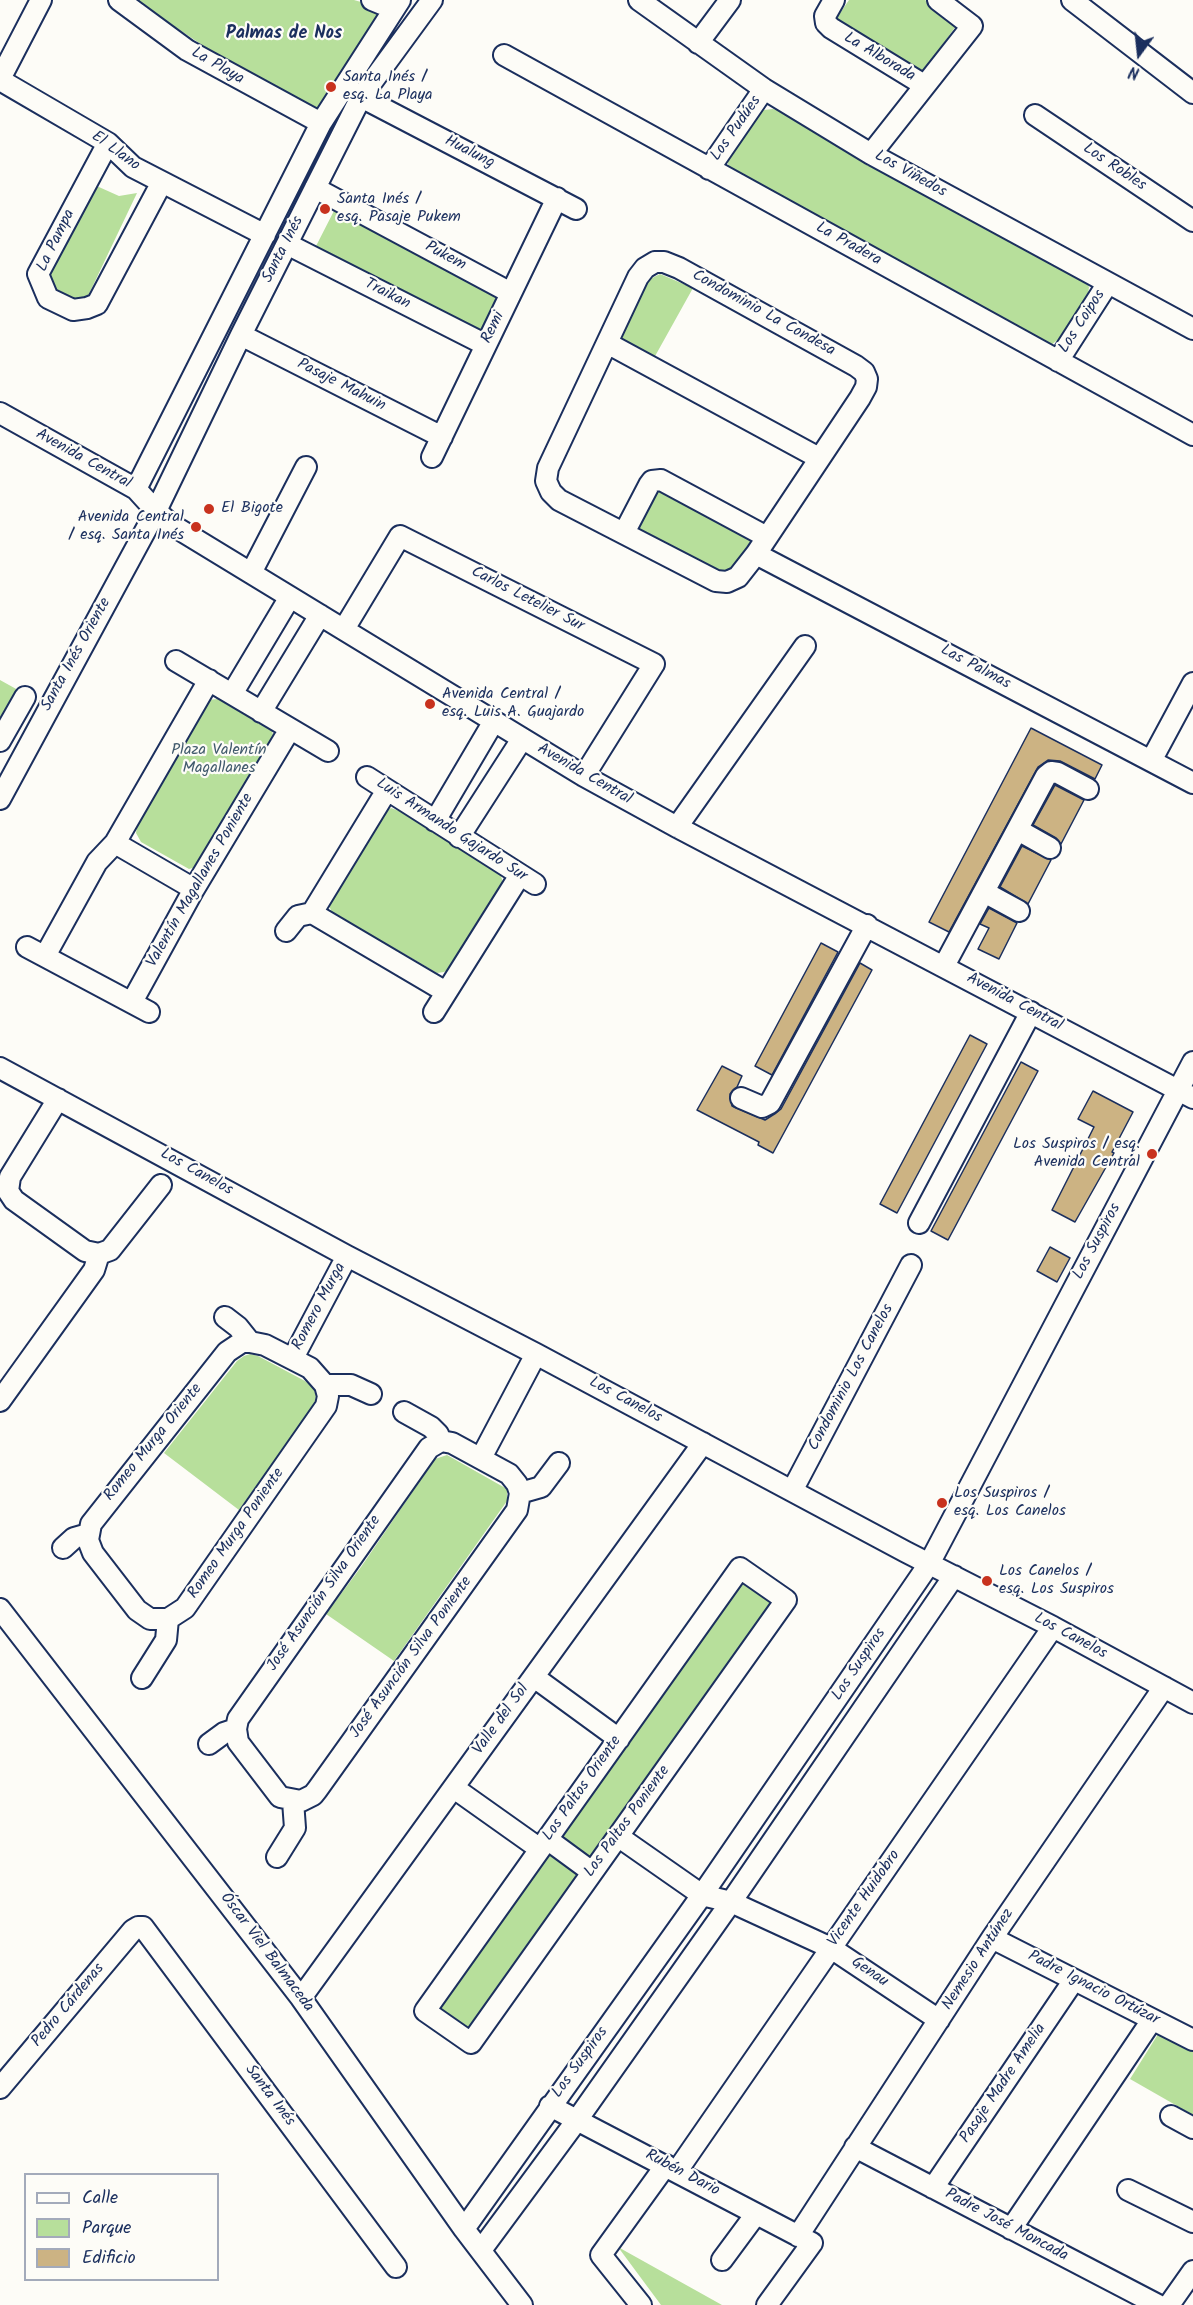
<!DOCTYPE html>
<html>
<head>
<meta charset="utf-8">
<style>
  body { margin:0 }
  #map { position:relative; width:1193px; height:2305px; overflow:hidden; background:#fdfcf7; font-family:Kalam,sans-serif }
  canvas { display:block }
  .legend { position:absolute; left:24px; top:2173px; width:195px; height:108px; box-sizing:border-box; background:#fdfcf7; border:2px solid #a3aaba; margin:0; padding:8px 10px; list-style:none; font-size:18px; color:#1b2f5e }
  .legend li { display:flex; align-items:center; gap:12px; height:30px }
  .legend b { width:30px; border:2px solid #a3aaba }
  .north { position:absolute; left:1109px; top:24px; width:60px; height:60px; -webkit-text-stroke:4px #fdfcf7; paint-order:stroke; rotate:195deg; font-size:16px; font-weight:700; line-height:24px; text-align:center; color:#1b2f5e }
  .north::after { content:''; display:block; margin:auto; width:21px; height:27px; background:#1b2f5e; clip-path:polygon(50% 0,100% 100%,50% 72%,0 100%) }
</style>
</head>
<body>
<div id="map">
<canvas width="1193" height="2305"></canvas>
<ul class="legend">
<li><b style="height:8px;background:#fdfcf7"></b>Calle</li>
<li><b style="height:16px;background:#b7df9b"></b>Parque</li>
<li><b style="height:16px;background:#ccb383"></b>Edificio</li>
</ul>
<div class="north">N</div>
</div>
<script>
const ctx = document.querySelector('canvas').getContext('2d');
ctx.lineJoin = 'round';
function fill(path, color) {
  ctx.fillStyle = color;
  ctx.fill(path, 'evenodd');
}
function shape(rows) {
  const path = new Path2D();
  for (const r of rows) {
    path.moveTo(r[0], r[1]);
    for (let i = 2; i < r.length; i += 2) path.lineTo(r[i], r[i + 1]);
  }
  return path;
}
function trace(path, color, width, dash) {
  ctx.strokeStyle = color;
  ctx.lineWidth = width;
  ctx.lineCap = dash ? 'butt' : 'round';
  ctx.setLineDash(dash || []);
  ctx.stroke(path);
}
function label(font, color, halo, rows, align = 'center') {
  ctx.font = font + ' Kalam,sans-serif';
  ctx.lineWidth = 4.5;
  ctx.setLineDash([]);
  ctx.textBaseline = 'middle';
  ctx.strokeStyle = halo;
  ctx.fillStyle = color;
  for (const [text, x, y, turn = 0] of rows) {
    ctx.save();
    ctx.translate(x, y);
    ctx.rotate((+turn || 0) * Math.PI / 180);
    ctx.textAlign = isNaN(turn) ? turn : align;
    if (halo) ctx.strokeText(text, 0, 0);
    ctx.fillText(text, 0, 0);
    ctx.restore();
  }
}
const green = shape([
  [135,0,354,0,368,4,380,14,329,103,315,108,226,61],
  [849,0,925,0,958,23,919,78,836,19],
  [773,109,784,112,1084,279,1089,287,1088,295,1060,338,1046,349,729,169,727,159,757,116,764,110],
  [90,183,119,196,137,193,87,298,68,298,53,294,46,278],
  [337,205,494,293,498,301,483,334,314,250],
  [660,274,693,288,654,358,619,341,648,280],
  [657,486,754,538,736,567,724,573,717,572,640,532,639,520],
  [0,680,18,690,0,724],
  [218,699,272,731,275,742,200,866,189,869,141,842,136,833,138,821,207,700],
  [391,808,402,812,472,856,500,874,502,879,502,888,450,969,444,972,437,973,408,956,333,914,329,906,331,897,382,814],
  [250,1354,258,1356,305,1381,313,1387,316,1396,314,1405,239,1510,164,1453,237,1361,244,1356],
  [447,1455,507,1489,507,1501,394,1661,326,1614,361,1567,435,1459],
  [738,1579,752,1581,772,1596,770,1612,475,2029,463,2031,437,2008],
  [1160,2031,1193,2048,1193,2115,1130,2079],
  [618,2247,722,2305,661,2305]
]);
const building = shape([
  [1031,728,1102,765,1095,779,1060,761,1048,760,1038,767,949,932,929,922,1031,728],
  [1055,785,1084,800,1061,844,1056,838,1033,825,1055,785],
  [1022,846,1051,860,1028,904,1000,887,1022,846],
  [989,908,1017,923,999,959,978,949,989,928,980,924,989,908],
  [821,943,838,952,772,1075,755,1066,821,943],
  [860,963,872,970,773,1153,758,1145,759,1142,697,1110,722,1066,742,1076,737,1087,730,1094,732,1106,765,1120,776,1113,781,1109,860,963],
  [970,1035,987,1044,897,1213,880,1204,970,1035],
  [1021,1062,1038,1071,948,1240,931,1231,1021,1062],
  [1093,1091,1133,1112,1112,1152,1114,1153,1075,1222,1052,1210,1094,1127,1078,1119,1093,1091],
  [1050,1247,1070,1258,1057,1282,1037,1271,1050,1247]
]);
const minor = shape([
  [119,0,187,50,321,123],
  [372,0,394,9],
  [639,0,764,89,871,154,1193,329],
  [834,0,825,16,826,23,831,28,924,85],
  [1072,0,1193,93],
  [698,43,730,0],
  [504,55,1193,435],
  [0,79,41,0],
  [0,80,108,143,133,167,265,235],
  [361,97,576,209],
  [1035,115,1193,221],
  [108,143,38,274,48,298,73,310,87,308,97,304,162,182],
  [871,154,972,26,938,0],
  [709,169,764,89],
  [315,188,511,293],
  [287,244,486,345],
  [655,262,664,262,679,268,856,366,864,372,867,379,866,387,860,398,756,554,738,577,727,582,716,581,559,500,551,492,546,481,548,468,638,277,645,268,655,262],
  [241,335,442,437],
  [607,343,819,458],
  [1058,361,1108,283],
  [0,413,136,489,156,511,172,525,584,776,677,827,1193,1098],
  [432,457,557,198],
  [136,489,321,123,400,0],
  [624,533,649,485,652,481,661,480,767,537],
  [756,554,1193,783],
  [251,573,306,467],
  [344,629,400,536,654,664,584,776],
  [176,661,328,751],
  [232,694,290,597],
  [261,712,320,615],
  [0,741,25,697],
  [1151,761,1193,683],
  [367,777,535,884],
  [0,799,156,511,241,335,361,97,432,0],
  [435,821,494,721],
  [677,827,805,646],
  [1018,830,1050,848],
  [459,837,522,739],
  [115,843,194,889],
  [984,892,1019,911],
  [312,913,446,992],
  [312,913,387,790],
  [286,931,298,916,312,913],
  [27,947,149,1012],
  [45,956,97,862,115,843,209,680],
  [944,966,1046,776,1051,772,1058,773,1088,789],
  [132,1002,194,889,290,729],
  [434,1012,520,875],
  [0,1068,347,1256,536,1354,906,1552,1053,1627,1193,1703],
  [741,1098,762,1107,770,1103,867,925],
  [58,1099,10,1177,8,1191,14,1200,85,1251,99,1254,110,1250,161,1185],
  [919,1223,1031,1012],
  [225,1317,238,1327,250,1342],
  [242,1342,250,1342,265,1345,310,1368,325,1385,328,1396,326,1406,185,1608,168,1619,150,1619,137,1610,93,1553,88,1540,91,1524,227,1352,242,1342],
  [293,1358,347,1256],
  [325,1385,351,1385,371,1394],
  [0,1401,94,1270,99,1254],
  [404,1412,431,1427,438,1434,441,1441],
  [441,1441,452,1443,509,1474,517,1484,520,1493,517,1510,317,1790,313,1795,301,1801,280,1797,238,1742,236,1729,238,1719,429,1448,441,1441],
  [481,1458,536,1354],
  [792,1491,911,1265],
  [520,1493,541,1487,559,1463],
  [63,1548,74,1538,88,1534],
  [740,1568,786,1600,471,2043,425,2011,740,1568],
  [0,1609,301,1998,464,2229,522,2305],
  [534,1677,619,1739],
  [142,1678,166,1640,168,1619],
  [209,1744,224,1733,236,1729],
  [454,1788,540,1849],
  [619,1837,702,1895,731,1902,831,1948,939,2020],
  [547,1839,592,1872],
  [277,1857,295,1828,293,1801],
  [992,1938,1193,2040],
  [301,1998,703,1443],
  [0,2088,133,1930,138,1927,143,1927,396,2267],
  [550,2106,812,2243,767,2305],
  [1171,2116,1193,2128],
  [855,2147,1158,2305],
  [677,2171,1053,1627],
  [933,2188,1074,1980],
  [1128,2190,1193,2222],
  [464,2229,702,1895,929,1564,1193,1062],
  [1011,2229,1152,2020],
  [798,2236,992,1938,1164,1687],
  [481,2250,577,2120,731,1902,954,1576],
  [722,2260,756,2214],
  [641,2305,601,2255,666,2165],
  [1169,2305,1193,2271]
]);
const markers = [
  [331,87,6,"#c8321e"],
  [325,209,6,"#c8321e"],
  [209,509,6,"#c8321e"],
  [196,527,6,"#c8321e"],
  [430,704,6,"#c8321e"],
  [1152,1154,6,"#c8321e"],
  [942,1503,6,"#c8321e"],
  [987,1581,6,"#c8321e"]
];
const streetNames = [
  ["La Alborada",879,58,31],
  ["La Playa",217,67,30],
  ["Los Pudúes",737,129,-55],
  ["El Llano",115,152,36],
  ["Hualung",469,153,27],
  ["Los Robles",1114,168,34],
  ["Los Viñedos",910,175,29],
  ["La Pampa",57,241,-64],
  ["La Pradera",848,245,29],
  ["Santa Inés",284,250,-63],
  ["Pukem",445,257,28],
  ["Traikan",387,295,27],
  ["Condominio La Condesa",763,314,29],
  ["Los Coipos",1083,322,-57],
  ["Remi",494,328,-64],
  ["Pasaje Mahuin",341,386,27],
  ["Avenida Central",83,460,29],
  ["Carlos Letelier Sur",527,600,27],
  ["Santa Inés Oriente",77,655,-61],
  ["Las Palmas",975,668,28],
  ["Avenida Central",584,775,30],
  ["Luis Armando Gajardo Sur",451,831,33],
  ["Valentín Magallanes Poniente",201,881,-60],
  ["Avenida Central",1014,1003,28],
  ["Los Canelos",196,1173,29],
  ["Los Suspiros",1098,1242,-62],
  ["Romero Murga",320,1307,-62],
  ["Condominio Los Canelos",852,1378,-62],
  ["Los Canelos",625,1401,28],
  ["Romeo Murga Oriente",154,1443,-51],
  ["Romeo Murga Poniente",237,1534,-55],
  ["José Asunción Silva Oriente",325,1594,-55],
  ["Los Canelos",1070,1637,28],
  ["José Asunción Silva Poniente",412,1658,-54],
  ["Los Suspiros",860,1665,-56],
  ["Valle del Sol",502,1720,-54],
  ["Los Paltos Oriente",583,1789,-55],
  ["Los Paltos Poniente",628,1822,-54],
  ["Vicente Huidobro",865,1899,-55],
  ["Óscar Viel Balmaceda",266,1953,53],
  ["Nemesio Antúnez",979,1960,-57],
  ["Genau",869,1973,34],
  ["Padre Ignacio Ortúzar",1093,1989,27],
  ["Pedro Cárdenas",69,2006,-50],
  ["Los Suspiros",581,2063,-54],
  ["Pasaje Madre Amelia",1004,2084,-56],
  ["Santa Inés",269,2096,53],
  ["Rubén Dario",682,2174,28],
  ["Padre José Moncada",1006,2226,28]
];
const poiNames = [
  ["Santa Inés /",343,78],
  ["esq. La Playa",343,96],
  ["Santa Inés /",337,200],
  ["esq. Pasaje Pukem",337,218],
  ["El Bigote",221,509],
  ["Avenida Central",184,518,"right"],
  ["/ esq. Santa Inés",184,536,"right"],
  ["Avenida Central /",442,695],
  ["esq. Luis A. Guajardo",442,713],
  ["Los Suspiros / esq.",1140,1145,"right"],
  ["Avenida Central",1140,1163,"right"],
  ["Los Suspiros /",954,1494],
  ["esq. Los Canelos",954,1512],
  ["Los Canelos /",999,1572],
  ["esq. Los Suspiros",999,1590]
];
const parkNames = [
  ["Plaza Valentín",219,751],
  ["Magallanes",219,769]
];
const neighbourhoodNames = [
  ["Palmas de Nos",284,35]
];
fill(green, '#b7df9b');
fill(building, '#ccb383');
trace(building, '#1b2f5e', 1.5);
trace(minor, '#1b2f5e', 24);
trace(minor, '#fdfcf7', 20);
for (const [x, y, r, color] of markers) {
  const dot = new Path2D();
  dot.arc(x, y, r, 0, 2 * Math.PI);
  ctx.fillStyle = color;
  ctx.fill(dot);
  trace(dot, '#fdfcf7', 2);
}
label('16px', '#1b2f5e', '#fdfcf7', streetNames);
label('16px', '#1b2f5e', '#fdfcf7', poiNames, 'left');
label('16px', '#425b6d', '#fdfcf7', parkNames);
label('bold 18px', '#1b2f5e', '#fdfcf7', neighbourhoodNames);
</script>
</body>
</html>
